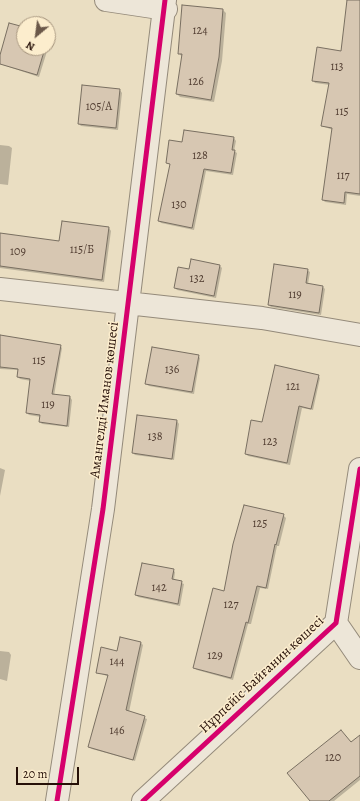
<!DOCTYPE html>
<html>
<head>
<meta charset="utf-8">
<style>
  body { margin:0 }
  #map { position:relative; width:360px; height:801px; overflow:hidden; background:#eadec2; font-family:Alegreya,serif }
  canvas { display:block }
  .north { position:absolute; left:16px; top:16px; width:40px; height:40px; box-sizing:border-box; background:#fcedcd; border:1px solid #a6957e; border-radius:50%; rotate:209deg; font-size:11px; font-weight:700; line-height:16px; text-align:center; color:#261008 }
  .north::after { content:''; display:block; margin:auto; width:14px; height:18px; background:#6b5849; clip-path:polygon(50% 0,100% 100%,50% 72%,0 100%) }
  .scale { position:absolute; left:16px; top:767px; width:63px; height:18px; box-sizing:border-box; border:2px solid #261008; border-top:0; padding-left:5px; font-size:12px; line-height:14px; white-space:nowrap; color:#261008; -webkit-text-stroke:3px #fcedcd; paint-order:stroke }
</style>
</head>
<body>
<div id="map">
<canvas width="360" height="801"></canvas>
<div class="north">N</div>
<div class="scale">20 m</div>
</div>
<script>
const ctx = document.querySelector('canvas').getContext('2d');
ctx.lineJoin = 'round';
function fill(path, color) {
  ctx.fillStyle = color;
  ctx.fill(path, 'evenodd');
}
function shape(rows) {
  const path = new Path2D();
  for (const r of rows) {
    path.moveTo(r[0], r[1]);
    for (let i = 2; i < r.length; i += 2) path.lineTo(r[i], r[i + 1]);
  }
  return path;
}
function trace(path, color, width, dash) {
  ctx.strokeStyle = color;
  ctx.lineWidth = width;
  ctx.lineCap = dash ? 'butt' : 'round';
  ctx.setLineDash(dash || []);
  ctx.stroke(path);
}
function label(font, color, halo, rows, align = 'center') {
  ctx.font = font + ' Alegreya,serif';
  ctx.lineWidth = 3;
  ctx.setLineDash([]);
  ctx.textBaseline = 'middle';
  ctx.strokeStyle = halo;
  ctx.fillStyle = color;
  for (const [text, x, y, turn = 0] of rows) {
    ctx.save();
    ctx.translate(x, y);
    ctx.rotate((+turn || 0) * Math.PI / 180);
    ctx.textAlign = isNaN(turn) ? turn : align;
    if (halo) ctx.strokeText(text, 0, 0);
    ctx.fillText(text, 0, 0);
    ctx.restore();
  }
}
const shadow = shape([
  [223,10,226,13,222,61,214,102,180,97,177,94,182,57,179,53],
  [360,11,360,196,347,194,346,205,325,202,323,200,333,130,322,126,330,85,315,83,313,80,342,52],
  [24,28,24,48,48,48,39,77,0,64,0,58],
  [48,35,51,38,48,47],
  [120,90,122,93,118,130,81,126,79,124],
  [234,138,236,141,234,151,237,153,233,175,206,171,194,230,161,223,159,221,171,165,167,163,183,143],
  [0,145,9,146,12,148,8,185,0,184],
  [109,228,111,231,104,282,0,268,0,234,60,242],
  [192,260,220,266,222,268,216,298,177,290,175,288,190,270],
  [307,270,310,272,308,284,323,287,325,289,321,315,271,307,269,305],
  [0,336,60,346,62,348,54,396,70,397,72,400,69,427,42,424,40,422,41,417,29,415,27,413,31,381,20,379,18,377,19,370,0,369],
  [198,356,200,358,194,394,149,386,146,384],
  [318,376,320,378,313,410,302,408,290,465,248,456,246,454,262,423],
  [138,416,177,421,179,424,174,460,135,455,133,453],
  [0,468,5,470,0,496],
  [283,515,286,518,279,546,277,546,268,589,260,588,251,624,248,624,233,680,197,670,194,668,225,592],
  [173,570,175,572,174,580,184,584,180,606,138,597,136,595],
  [141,643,143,645,129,712,147,719,135,761,92,749,89,747,109,677,97,672],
  [0,651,9,652,11,655,7,681,0,679],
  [360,736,360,780,334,801,311,801,351,743]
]);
const building = shape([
  [347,0,360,0,360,194,345,192,344,203,322,200,332,128,321,126,329,83,312,81,317,47,341,51,347,0],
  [182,5,223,9,219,57,211,100,176,94,182,54,178,54,182,5],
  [9,23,24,27,24,48,45,48,37,75,0,64,0,55,9,23],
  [82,85,120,89,116,128,78,124,82,85],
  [184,130,234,137,232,150,235,150,231,173,204,169,192,228,158,221,170,164,166,163,169,140,182,142,184,130],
  [62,221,109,227,102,280,0,266,0,233,59,241,62,221],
  [191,259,220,265,214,296,174,288,178,267,189,269,191,259],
  [274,264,308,269,306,283,323,286,319,313,268,305,274,264],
  [0,335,61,345,52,394,70,396,67,426,39,422,40,415,26,413,30,379,17,377,18,369,0,367,0,335],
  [152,347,199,355,192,392,145,384,152,347],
  [275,365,319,375,311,409,299,406,287,463,245,454,251,420,262,422,275,365],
  [137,415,177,420,172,459,132,453,137,415],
  [244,505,284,514,276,545,275,544,266,588,257,586,248,623,246,622,231,678,193,668,213,588,224,591,233,544,244,505],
  [142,563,174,569,172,579,182,581,178,604,135,595,142,563],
  [120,637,141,642,126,710,145,716,133,760,88,747,108,675,96,673,101,647,117,651,120,637],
  [341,730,351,742,360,735,360,776,329,801,310,801,287,773,341,730]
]);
const minor = shape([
  [106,0,166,9],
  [0,289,262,318,360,335],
  [336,623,360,658],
  [57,801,103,509,165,0],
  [143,801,336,623,360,469]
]);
const cycleway = shape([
  [57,801,103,509,165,0],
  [143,801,336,623,360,469]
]);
const numberNames = [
  ["124",200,31],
  ["113",337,67],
  ["126",196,82],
  ["105/А",99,107],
  ["115",342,112],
  ["128",200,156],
  ["117",343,176],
  ["130",179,205],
  ["115/Б",82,250],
  ["109",18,252],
  ["132",197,279],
  ["119",295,295],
  ["115",39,361],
  ["136",172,370],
  ["121",293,387],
  ["119",48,405],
  ["138",155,437],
  ["123",270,442],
  ["125",260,524],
  ["142",159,588],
  ["127",231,605],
  ["129",215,656],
  ["144",117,662],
  ["146",117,731],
  ["120",333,758]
];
const streetNames = [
  ["Амангелді Иманов көшесі",105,400,-83],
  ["Нұрпейіс Байғанин көшесі",262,675,-43]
];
fill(shadow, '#0003');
fill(building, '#d7c7b2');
trace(building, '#796f61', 1);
trace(minor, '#948a7a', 24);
trace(minor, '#ede6d8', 22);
trace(cycleway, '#d6006c', 5);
label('12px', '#523e32', null, numberNames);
label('14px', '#261008', '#fcedcd', streetNames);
</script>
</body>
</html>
